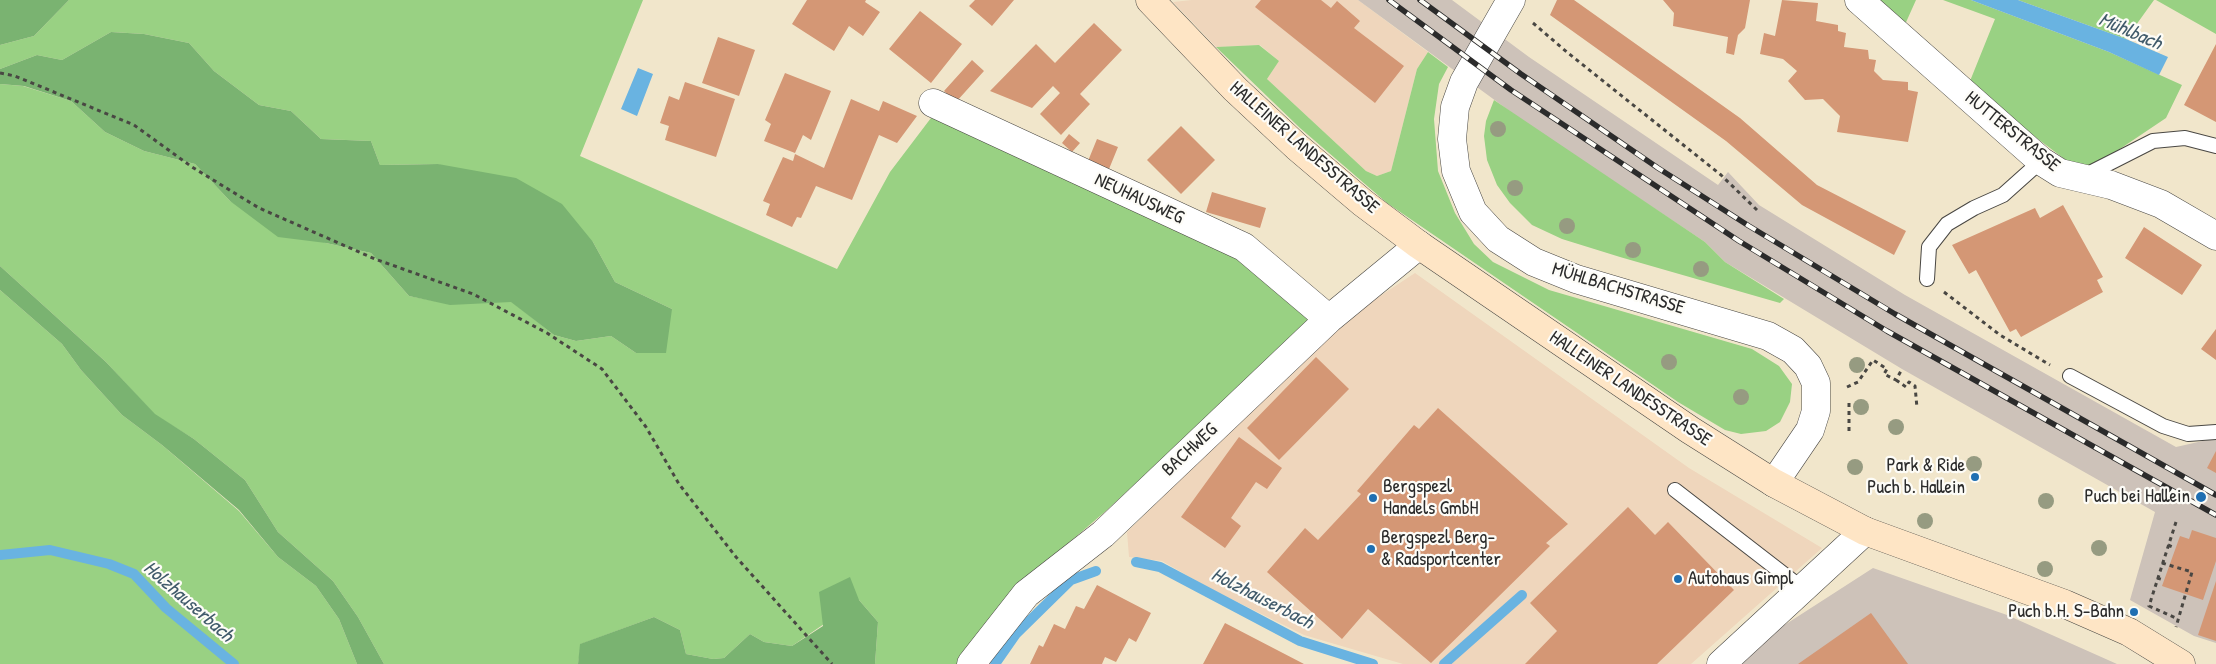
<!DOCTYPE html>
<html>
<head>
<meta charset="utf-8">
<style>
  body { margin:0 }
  canvas { display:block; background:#f1e6cb }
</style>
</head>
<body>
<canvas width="2216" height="664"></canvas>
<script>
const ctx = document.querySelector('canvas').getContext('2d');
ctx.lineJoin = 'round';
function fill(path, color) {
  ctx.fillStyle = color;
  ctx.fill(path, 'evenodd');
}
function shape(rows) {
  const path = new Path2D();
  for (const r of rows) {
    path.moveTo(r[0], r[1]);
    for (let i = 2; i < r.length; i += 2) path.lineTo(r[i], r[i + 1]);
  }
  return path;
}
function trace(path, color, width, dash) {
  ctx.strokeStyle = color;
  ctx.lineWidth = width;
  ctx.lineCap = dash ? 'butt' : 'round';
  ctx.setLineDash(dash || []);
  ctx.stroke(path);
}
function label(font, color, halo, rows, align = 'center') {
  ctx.font = font + ' "Patrick Hand",sans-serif';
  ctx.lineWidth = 4.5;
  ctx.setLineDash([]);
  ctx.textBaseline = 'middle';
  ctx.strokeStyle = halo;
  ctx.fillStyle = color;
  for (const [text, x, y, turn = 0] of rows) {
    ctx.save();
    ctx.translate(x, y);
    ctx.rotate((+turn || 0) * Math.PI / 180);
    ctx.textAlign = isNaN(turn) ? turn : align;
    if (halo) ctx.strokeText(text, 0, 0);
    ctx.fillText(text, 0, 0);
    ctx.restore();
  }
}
const built = shape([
  [1192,0,1358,0,1428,52,1417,69,1391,171,1377,176,1366,171,1267,79,1279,61,1260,45,1216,47,1173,2],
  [1415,273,1689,468,1822,548,1691,664,1403,664,1304,635,1209,588,1162,561,1129,557,1127,532,1311,352,1368,304]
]);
const industrial = shape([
  [1358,0,1452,0,1529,57,1718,185,1728,172,1759,205,1905,295,2176,447,2216,438,2216,643,2194,636,2130,600,2155,512,1902,369,1725,262,1705,242,1526,123],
  [1873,568,2007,615,2117,664,1739,664,1783,626]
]);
const green = shape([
  [69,0,643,0,580,156,837,269,890,172,934,114,1238,252,1311,320,1107,510,1022,583,957,664,875,664,878,622,859,600,792,646,764,642,750,634,724,658,713,659,686,654,680,630,654,617,581,644,578,664,384,664,358,617,333,581,278,532,245,480,194,439,155,415,106,362,0,266,0,84,23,86,71,101,105,132,144,151,195,164,230,201,326,243,371,253,409,296,450,304,511,301,554,335,576,341,611,336,636,353,672,309,615,282,593,242,438,164,380,165,371,141,321,139,291,111,259,105,214,71,189,43,144,34,111,32,62,60,37,55,0,69,0,45,34,36],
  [1874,0,1916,0,1903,29],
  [1943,0,1971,0,2109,52,2182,85,2166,118,2093,167,2071,164,1968,86,1995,19],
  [2018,0,2154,0,2126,39],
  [2156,0,2216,0,2216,34],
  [1259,45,1279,61,1267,79,1366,171,1377,176,1391,171,1417,69,1428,52,1448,67,1439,84,1434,119,1438,171,1455,213,1474,244,1493,262,1549,290,1752,349,1779,366,1792,384,1790,402,1780,422,1766,431,1741,434,1725,430,1678,402,1387,203,1300,128,1216,47],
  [1494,100,1705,242,1725,262,1784,299,1780,303,1620,257,1562,239,1532,225,1510,203,1497,185,1487,160,1484,136,1486,121],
  [0,290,62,344,81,370,122,415,162,445,239,511,278,557,316,586,339,619,357,664,0,664]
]);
const forest = shape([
  [0,0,69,0,34,36,0,45],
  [111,32,144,34,189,43,214,71,259,105,291,111,321,139,371,141,380,165,438,164,516,178,562,204,593,242,615,282,672,309,666,353,636,353,611,336,576,341,554,335,511,302,450,305,409,296,371,253,326,243,278,237,230,201,195,164,144,151,105,132,71,101,24,86,0,84,0,69,37,55,62,60],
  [0,266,106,362,155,414,194,439,245,480,278,532,333,581,358,617,384,664,357,664,339,619,316,586,278,557,239,510,162,445,122,415,81,370,62,344,0,290],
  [850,577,859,600,878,622,875,664,578,664,580,644,654,617,680,630,686,654,713,659,724,658,750,634,764,642,792,646,823,626,819,592]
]);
const water = shape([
  [1971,0,2018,0,2126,39,2168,57,2159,75,2109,52],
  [638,68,653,74,637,116,621,109]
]);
const stream = shape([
  [0,555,50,550,109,564,134,574,166,608,234,664],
  [1136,562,1160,567,1300,641,1373,664],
  [995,664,1016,634,1071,580,1096,571],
  [1444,664,1522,595]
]);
const building = shape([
  [807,0,866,0,865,2,880,12,863,36,849,26,834,51,792,24],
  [975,0,1014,0,992,26,969,6],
  [1261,0,1321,0,1331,8,1337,1,1360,21,1354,28,1404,66,1375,103,1255,7],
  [1557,0,1574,0,1740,118,1817,185,1906,231,1894,255,1802,205,1726,141,1550,15],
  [1663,0,1750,0,1745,28,1738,35,1734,55,1726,53,1728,37,1673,26,1674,13],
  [1782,0,1818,3,1816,21,1838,25,1838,31,1846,33,1844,47,1868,50,1869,59,1876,60,1874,71,1883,80,1908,82,1908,90,1918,92,1908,142,1837,132,1840,116,1823,99,1805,100,1788,81,1797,71,1783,59,1760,54,1764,33,1775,36],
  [920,11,962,44,931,83,889,49],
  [1094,23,1122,50,1080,94,1090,104,1061,135,1040,114,1060,93,1053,86,1032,108,990,91,1036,44,1055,63],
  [718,37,755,50,739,96,702,83],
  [2216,44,2216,122,2184,105],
  [972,60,984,71,956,102,944,91],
  [785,73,831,91,811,140,803,135,795,153,764,141,771,124,765,120],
  [685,82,735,99,716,157,665,140,669,126,660,123,669,96,679,100],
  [851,99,879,111,883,101,917,116,897,143,879,135,852,200,816,186,801,218,797,217,792,227,766,215,770,204,763,201,783,157,793,161,795,154,824,168],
  [1181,126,1215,160,1181,194,1147,160],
  [1069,134,1080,143,1072,152,1062,143],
  [1097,139,1118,147,1109,169,1088,161],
  [1212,192,1266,208,1260,228,1206,212],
  [2063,205,2103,277,2097,280,2103,292,2021,337,2016,329,2010,332,1976,270,1969,274,1952,245,2035,208,2040,218],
  [2144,227,2202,265,2182,295,2125,258],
  [2216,329,2216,360,2201,349],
  [1316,357,1349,389,1279,460,1247,428],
  [1438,408,1568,524,1546,543,1550,546,1431,663,1368,609,1342,639,1267,572,1305,528,1318,540,1361,494,1357,491,1414,425,1419,429],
  [1239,437,1282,468,1267,489,1256,482,1231,518,1241,526,1225,548,1181,517],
  [2216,451,2216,473,2207,468],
  [1628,507,1655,535,1668,522,1734,590,1657,664,1525,664,1557,631,1530,603],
  [2192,530,2216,538,2216,561,2203,600,2162,586,2180,536,2189,539],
  [2216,581,2216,641,2198,635],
  [1097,585,1151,613,1136,642,1129,638,1116,662,1105,657,1102,664,1030,664,1039,645,1043,647,1054,624,1065,629,1076,606,1084,609],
  [1871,613,1908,664,1798,664],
  [1225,623,1304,664,1203,664]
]);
const path = shape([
  [1533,23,1568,53,1721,175,1757,210],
  [0,73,15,76,134,125,192,167,259,208,375,259,473,294,547,333,602,369,646,427,679,484,736,557,832,664],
  [1944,292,2000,335,2050,365],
  [1896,380,1906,387,1909,382,1915,386,1917,408],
  [1847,387,1858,382,1873,360,1887,369,1884,374,1896,380,1902,369],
  [1849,403,1849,432],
  [2176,522,2149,606,2178,619],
  [2168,545,2175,548],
  [2162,563,2192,572,2176,627],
  [2157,578,2164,580]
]);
const lane = shape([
  [2084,176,2153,141,2185,138,2216,146],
  [1927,279,1929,247,1947,224,1974,208,2003,195,2041,161],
  [2070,376,2163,426,2188,434,2216,432],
  [1675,490,1803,589]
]);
const street = shape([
  [1511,0,1464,82,1455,107,1452,139,1456,171,1473,212,1498,239,1534,262,1576,279,1768,336,1793,350,1808,366,1816,383,1816,411,1810,430,1774,483],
  [1859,0,2041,161,2060,173,2111,185,2161,204,2216,236],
  [933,103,1244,247,1329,319],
  [971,664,1026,594,1103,534,1329,319,1419,245],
  [1721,664,1865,531]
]);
const secondary = shape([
  [1150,0,1235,89,1297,147,1363,203,1419,245,1690,430,1774,483,1865,531,2065,604,2129,632,2181,664]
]);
const rail = shape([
  [1389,0,1511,90,1739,241,1887,331,2216,515],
  [1420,0,1521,74,1658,168,1749,226,1895,314,2216,495]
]);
const trees = [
  [1498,129],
  [1515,188],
  [1567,226],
  [1633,250],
  [1701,269],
  [1669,362],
  [1857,365],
  [1741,397],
  [1861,407],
  [1896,427],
  [1974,464],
  [1855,467],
  [2046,501],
  [1925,521],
  [2099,548],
  [2045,569]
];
const markers = [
  [1975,477,5,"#1f6fb2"],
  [2201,497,6,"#1f6fb2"],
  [1373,498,5,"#1f6fb2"],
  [1371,549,5,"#1f6fb2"],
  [1678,579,5,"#1f6fb2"],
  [2134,612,5,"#1f6fb2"]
];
const streetNames = [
  ["HUTTERSTRASSE",2012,132,39],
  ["HALLEINER LANDESSTRASSE",1304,148,41],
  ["NEUHAUSWEG",1139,199,25],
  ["MÜHLBACHSTRASSE",1618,289,17],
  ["HALLEINER LANDESSTRASSE",1630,389,34],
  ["BACHWEG",1190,450,-43]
];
const poiNames = [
  ["Park & Ride",1965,466],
  ["Puch b. Hallein",1965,488],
  ["Bergspezl",1383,487,"left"],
  ["Handels GmbH",1383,509,"left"],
  ["Puch bei Hallein",2190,497],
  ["Bergspezl Berg-",1381,538,"left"],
  ["& Radsportcenter",1381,560,"left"],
  ["Autohaus Gimpl",1688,579,"left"],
  ["Puch b.H. S-Bahn",2124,612]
];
const waterNames = [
  ["Mühlbach",2130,32,23],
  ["Holzhauserbach",1262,599,27],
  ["Holzhauserbach",188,602,41]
];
fill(built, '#efd6bc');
fill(industrial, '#cdc2b9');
fill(green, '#99d183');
fill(forest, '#7ab371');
fill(water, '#69b3e1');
trace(stream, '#69b3e1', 10);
fill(building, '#d49775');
trace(lane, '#494743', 16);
trace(street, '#494743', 29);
trace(secondary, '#494743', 29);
trace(path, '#494743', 3, [4, 4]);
trace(lane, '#fff', 14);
trace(street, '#fff', 28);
trace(secondary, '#fee5c5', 28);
trace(rail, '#2b2b2b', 5.5);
trace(rail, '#fdfcf7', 4, [11]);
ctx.fillStyle = '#969b81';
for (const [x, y] of trees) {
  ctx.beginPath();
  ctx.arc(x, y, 8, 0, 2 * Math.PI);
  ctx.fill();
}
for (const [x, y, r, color] of markers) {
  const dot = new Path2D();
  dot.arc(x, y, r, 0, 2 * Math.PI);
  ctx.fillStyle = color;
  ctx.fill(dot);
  trace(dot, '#fdfcf7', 2);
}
label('19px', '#2b2b2b', '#fdfcf7', streetNames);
label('19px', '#2b2b2b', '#fdfcf7', poiNames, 'right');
label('italic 20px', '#415b6b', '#fdfcf7', waterNames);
</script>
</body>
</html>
